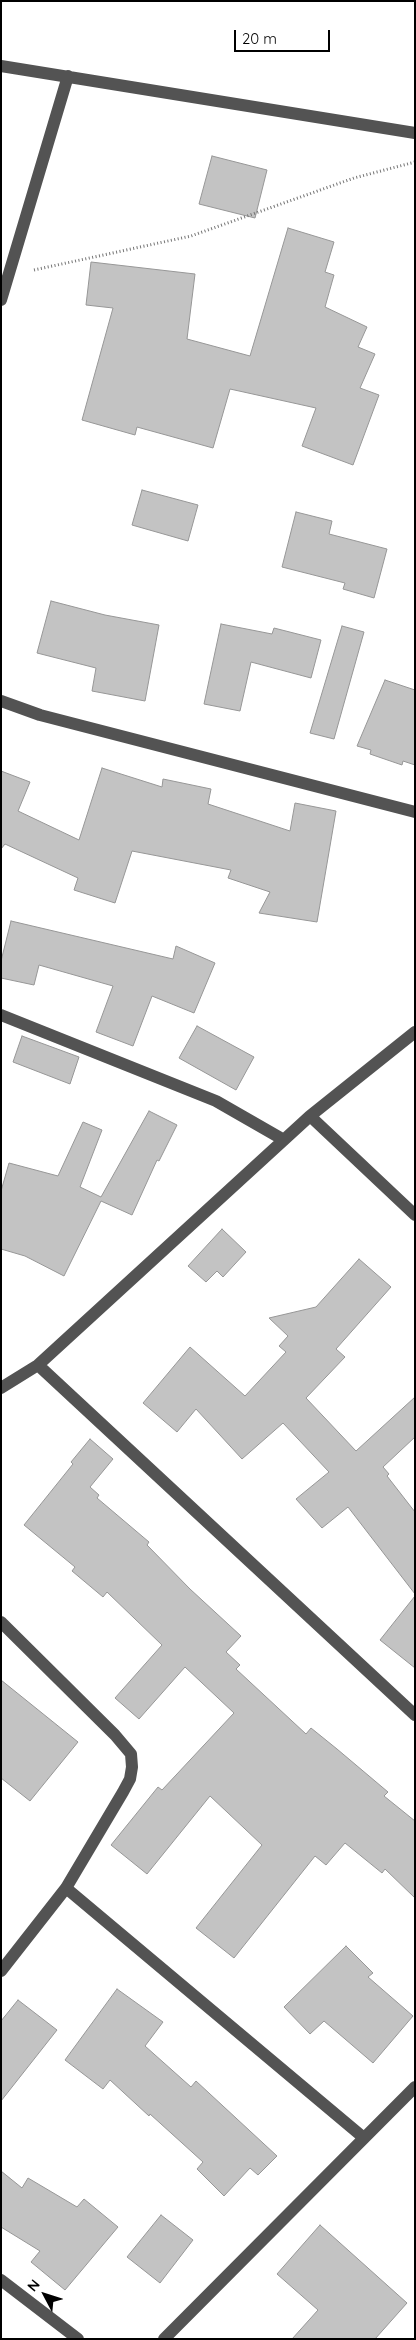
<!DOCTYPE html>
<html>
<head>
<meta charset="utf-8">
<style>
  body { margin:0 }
  #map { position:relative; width:416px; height:2340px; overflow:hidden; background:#fff; font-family:Quicksand,sans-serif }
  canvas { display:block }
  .frame { position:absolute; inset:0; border:2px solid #000; pointer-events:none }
  .north { position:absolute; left:20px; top:2270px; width:50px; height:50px; -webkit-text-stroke:4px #fff; paint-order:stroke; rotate:310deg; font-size:14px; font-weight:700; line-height:20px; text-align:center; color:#000 }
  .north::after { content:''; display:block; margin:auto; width:18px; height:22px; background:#000; clip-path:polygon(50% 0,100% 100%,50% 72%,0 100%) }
  .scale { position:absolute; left:234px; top:30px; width:96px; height:22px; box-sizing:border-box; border:2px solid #000; border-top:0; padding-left:6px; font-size:15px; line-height:18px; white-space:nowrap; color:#000; -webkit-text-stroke:4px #fff; paint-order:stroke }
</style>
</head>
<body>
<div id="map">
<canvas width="416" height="2340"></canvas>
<div class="frame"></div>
<div class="north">N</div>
<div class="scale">20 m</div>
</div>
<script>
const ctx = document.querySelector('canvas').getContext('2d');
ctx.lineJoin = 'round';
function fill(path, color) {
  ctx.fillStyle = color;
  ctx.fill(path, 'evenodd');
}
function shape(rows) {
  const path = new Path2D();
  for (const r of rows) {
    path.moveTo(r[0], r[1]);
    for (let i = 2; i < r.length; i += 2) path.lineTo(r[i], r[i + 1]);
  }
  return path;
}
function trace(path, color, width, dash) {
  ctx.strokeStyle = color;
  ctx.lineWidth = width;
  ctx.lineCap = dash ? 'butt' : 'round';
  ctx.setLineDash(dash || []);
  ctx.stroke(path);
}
const building = shape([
  [212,156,267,170,255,218,199,204,212,156],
  [288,228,334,242,325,272,334,275,325,307,367,327,358,347,375,354,360,388,379,395,353,465,302,446,316,408,230,389,213,448,137,427,135,435,82,420,113,308,86,305,91,262,195,274,187,339,250,356,288,228],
  [142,490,198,505,188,541,132,525,142,490],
  [296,512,332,521,329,534,387,549,374,598,343,589,345,583,282,567,296,512],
  [51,601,105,615,159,625,145,701,92,691,96,668,37,653,51,601],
  [221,624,272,634,274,628,321,640,311,678,251,662,240,711,204,704,221,624],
  [342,626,364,632,334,739,310,733,342,626],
  [385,680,415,690,415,765,403,761,402,765,370,754,371,750,357,746,385,680],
  [102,768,162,787,163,779,211,789,208,804,290,831,295,803,336,811,317,922,259,913,270,892,228,878,231,870,132,851,115,903,74,890,78,878,5,844,1,849,1,771,30,782,18,811,79,840,102,768],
  [11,921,173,959,176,946,215,963,194,1013,152,996,133,1046,96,1032,113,986,39,965,34,985,1,978,1,961,11,921],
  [197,1026,254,1057,236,1090,179,1058,197,1026],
  [22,1036,79,1057,70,1084,13,1062,22,1036],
  [149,1111,177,1125,159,1161,157,1160,132,1215,101,1201,64,1276,25,1256,1,1249,1,1191,9,1163,58,1176,83,1122,102,1130,80,1187,101,1197,149,1111],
  [222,1229,246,1252,223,1277,217,1271,206,1282,188,1266,222,1229],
  [359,1259,391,1287,336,1349,345,1357,306,1398,356,1451,415,1397,415,1437,383,1467,389,1474,387,1476,415,1512,415,1594,348,1507,322,1528,296,1499,329,1472,283,1423,242,1459,196,1409,177,1432,143,1403,190,1347,245,1396,286,1352,279,1346,288,1336,269,1318,316,1307,359,1259],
  [90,1439,113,1459,90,1487,99,1495,97,1498,149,1542,147,1545,190,1589,241,1636,226,1652,240,1665,236,1669,306,1734,311,1728,337,1749,388,1792,384,1796,415,1821,415,1898,385,1869,382,1873,345,1843,326,1865,315,1856,234,1958,196,1928,262,1845,210,1796,147,1874,111,1845,158,1787,162,1790,234,1713,185,1667,139,1719,115,1698,162,1645,107,1592,103,1597,72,1571,75,1567,24,1525,73,1464,71,1462,90,1439],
  [415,1596,415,1668,380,1640,415,1596],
  [1,1680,78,1742,30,1801,1,1778,1,1680],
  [346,1946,373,1973,368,1977,413,2016,373,2063,324,2021,310,2034,284,2007,346,1946],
  [117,1989,163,2022,145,2046,191,2087,196,2081,277,2156,258,2175,250,2168,224,2196,197,2169,203,2162,150,2114,149,2116,110,2080,103,2089,65,2060,117,1989],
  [18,2000,57,2030,1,2101,1,2021,18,2000],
  [1,2171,22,2188,28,2178,77,2207,84,2199,118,2227,65,2290,31,2262,40,2251,1,2227,1,2171],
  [161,2215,193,2240,160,2283,127,2257,161,2215],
  [320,2225,407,2303,375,2339,292,2339,318,2310,277,2274,320,2225]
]);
const path = shape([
  [34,270,191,236,354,178,415,162]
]);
const minor = shape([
  [1,66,415,133],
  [1,300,68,76],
  [1,701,40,715,415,812],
  [1,1015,216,1101,284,1140],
  [310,1116,415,1215],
  [38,1365,415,1715],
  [1,1388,38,1365,310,1116,415,1032],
  [1,1622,115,1735,131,1754,132,1767,130,1779,123,1792,66,1888,1,1971],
  [66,1888,364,2138],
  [1,2280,78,2339],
  [164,2339,415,2087]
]);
fill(building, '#c3c3c3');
trace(building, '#979797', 1);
trace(path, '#757575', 3, [1, 2.5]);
trace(minor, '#535353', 12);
</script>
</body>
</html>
